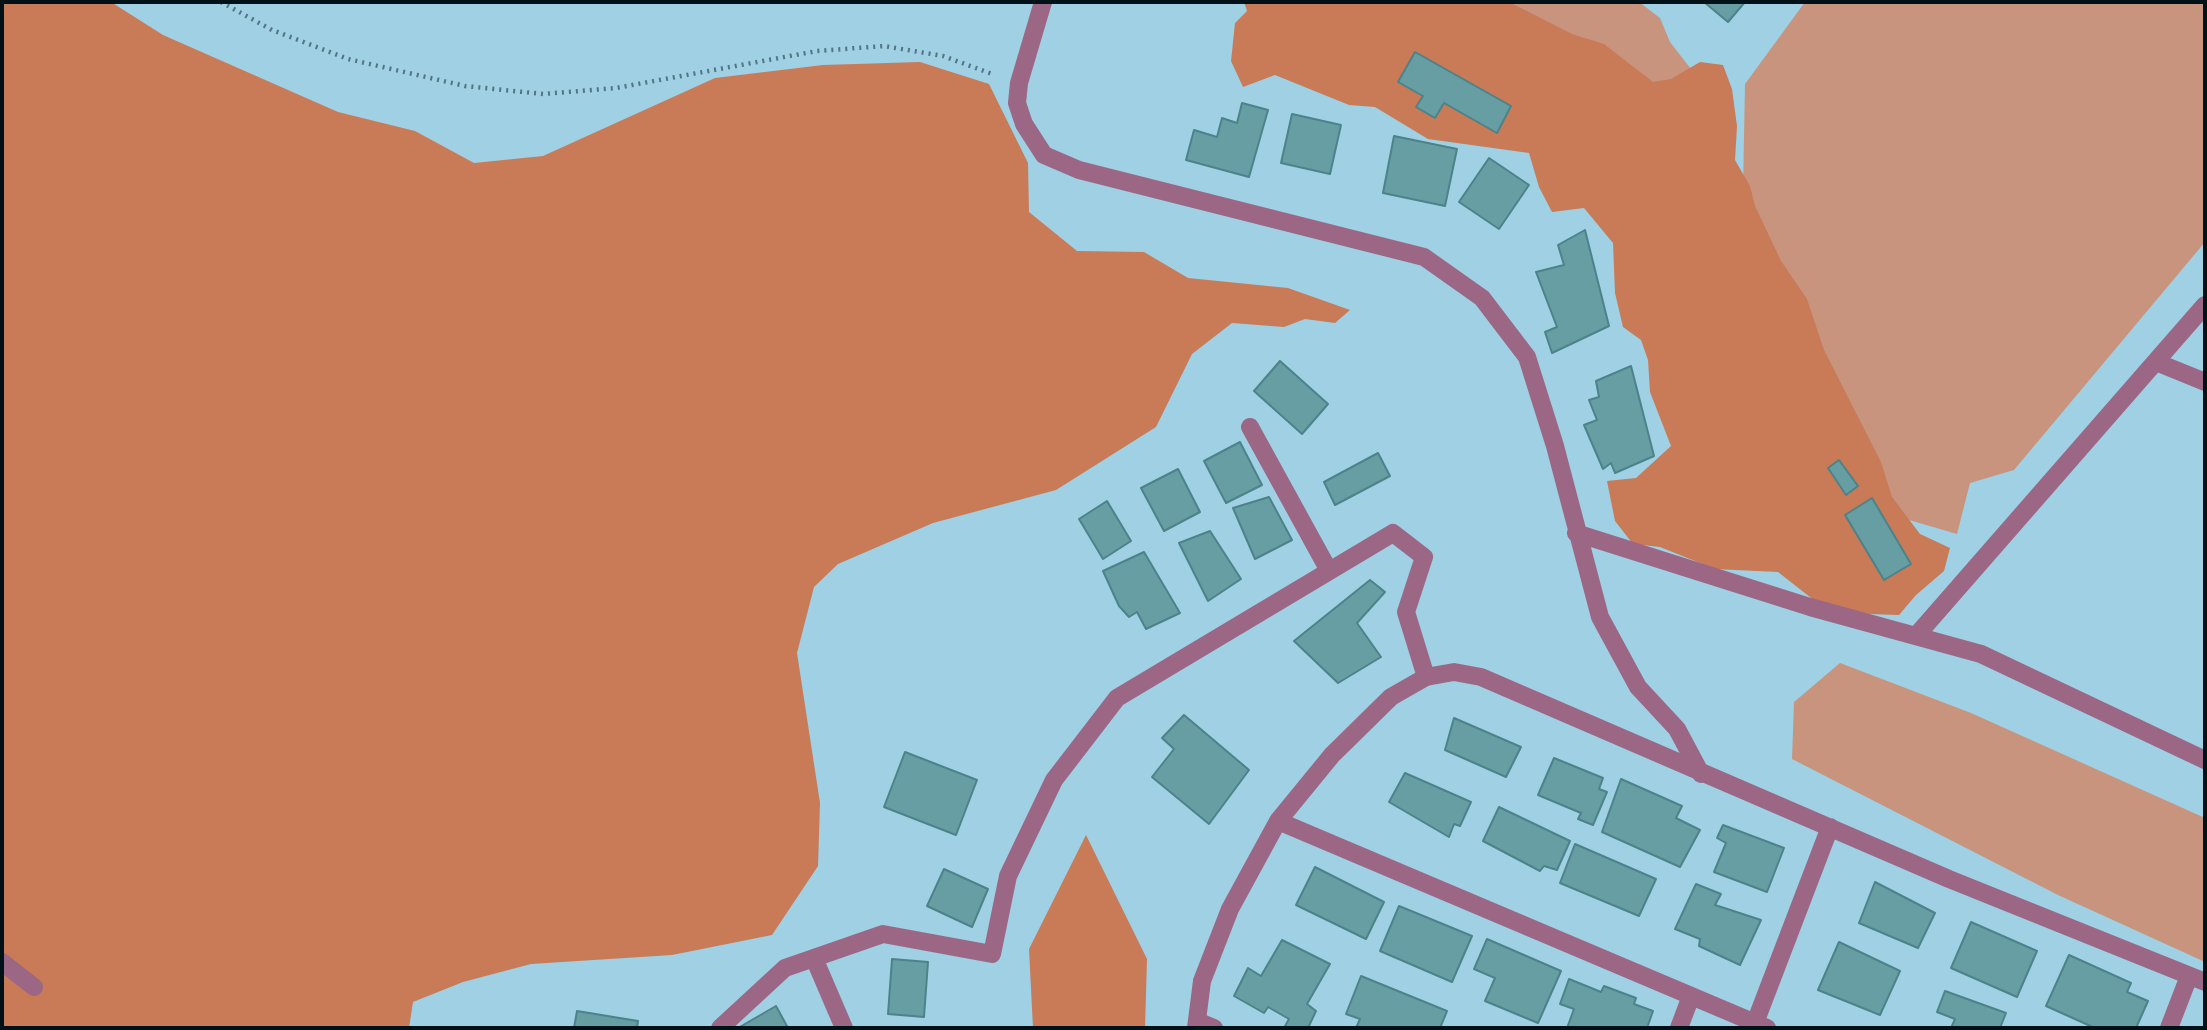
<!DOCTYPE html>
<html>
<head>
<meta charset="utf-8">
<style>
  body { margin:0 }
  #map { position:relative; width:2207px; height:1030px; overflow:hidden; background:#9fd0e4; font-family:Poppins,sans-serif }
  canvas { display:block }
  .frame { position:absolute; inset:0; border:4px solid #011118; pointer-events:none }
</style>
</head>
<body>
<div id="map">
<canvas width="2207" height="1030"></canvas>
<div class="frame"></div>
</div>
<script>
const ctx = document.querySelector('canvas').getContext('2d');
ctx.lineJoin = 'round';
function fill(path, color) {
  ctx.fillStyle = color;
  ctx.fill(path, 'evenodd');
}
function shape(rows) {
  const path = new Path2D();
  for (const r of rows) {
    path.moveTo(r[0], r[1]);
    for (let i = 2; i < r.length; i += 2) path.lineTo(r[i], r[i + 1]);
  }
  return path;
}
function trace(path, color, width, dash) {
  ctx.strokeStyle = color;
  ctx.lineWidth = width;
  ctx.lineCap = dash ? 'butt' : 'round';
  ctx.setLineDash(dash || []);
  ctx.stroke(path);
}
const green = shape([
  [1490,2,1639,2,1660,18,1670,42,1694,73,1649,91],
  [1805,2,2205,2,2205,242,2014,470,1970,483,1957,534,1892,515,1743,190,1745,84],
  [1840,663,1971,713,2205,818,2205,962,2058,895,1792,759,1794,702]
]);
const forest = shape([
  [2,2,111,2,163,35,338,112,415,131,474,163,543,156,715,78,823,65,920,62,989,84,1028,163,1029,212,1077,251,1144,252,1188,278,1288,288,1350,310,1335,323,1305,319,1284,327,1232,323,1192,354,1156,427,1056,490,933,523,838,564,814,587,797,653,820,803,818,866,772,935,672,955,531,964,463,982,413,1002,409,1028,2,1028],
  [1244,2,1509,2,1572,34,1604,44,1653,82,1671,79,1700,62,1723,65,1732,89,1737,126,1735,160,1750,186,1755,206,1781,261,1807,299,1824,350,1881,462,1892,497,1920,534,1950,548,1944,571,1916,595,1899,615,1869,614,1815,601,1778,572,1715,569,1660,547,1633,544,1615,521,1607,481,1636,478,1671,446,1650,392,1648,360,1641,340,1623,327,1615,293,1613,243,1584,208,1552,212,1539,187,1529,153,1428,139,1375,107,1349,105,1275,75,1243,87,1231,61,1235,23,1247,11],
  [1086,835,1147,959,1145,1028,1033,1028,1029,949]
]);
const building = shape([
  [1704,2,1745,2,1728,22,1704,2],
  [1415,52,1511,106,1497,133,1444,103,1435,118,1416,107,1423,96,1398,82,1415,52],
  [1242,103,1268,110,1249,177,1186,160,1194,130,1217,137,1222,118,1237,123,1242,103],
  [1292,114,1341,125,1330,174,1281,163,1292,114],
  [1394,136,1457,149,1445,206,1383,193,1394,136],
  [1489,158,1529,185,1499,229,1459,202,1489,158],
  [1585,230,1609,326,1552,353,1545,332,1557,327,1536,272,1564,265,1558,245,1585,230],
  [1280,361,1328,404,1302,434,1254,391,1280,361],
  [1631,366,1654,456,1615,473,1611,463,1603,469,1584,425,1597,420,1589,400,1599,397,1596,381,1631,366],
  [1240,442,1262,485,1226,503,1204,461,1240,442],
  [1378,453,1390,476,1335,505,1324,482,1378,453],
  [1839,460,1858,486,1846,495,1828,468,1839,460],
  [1178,469,1200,512,1164,531,1141,488,1178,469],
  [1269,497,1292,540,1255,559,1233,508,1269,497],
  [1872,498,1911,564,1884,580,1845,515,1872,498],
  [1107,501,1131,541,1103,559,1079,519,1107,501],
  [1210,531,1241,579,1208,601,1179,543,1210,531],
  [1144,552,1180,613,1146,629,1137,612,1129,617,1119,606,1103,571,1144,552],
  [1370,580,1385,592,1357,623,1381,657,1338,683,1294,641,1370,580],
  [1184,715,1249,770,1209,824,1152,777,1174,749,1162,738,1184,715],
  [1454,718,1521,747,1506,777,1445,750,1454,718],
  [905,752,977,780,956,835,884,807,905,752],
  [1554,758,1603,778,1599,789,1607,792,1593,825,1578,819,1581,813,1538,795,1554,758],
  [1405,773,1471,802,1460,826,1454,824,1449,837,1389,802,1405,773],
  [1621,779,1682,806,1676,818,1700,830,1680,867,1602,832,1621,779],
  [1499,807,1570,841,1557,870,1544,866,1540,871,1483,841,1499,807],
  [1723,825,1784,848,1767,892,1714,872,1726,843,1717,838,1723,825],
  [1575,844,1656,879,1639,916,1560,883,1575,844],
  [1315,867,1384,902,1366,939,1296,905,1315,867],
  [944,869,988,889,972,927,927,906,944,869],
  [1875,882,1935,913,1918,948,1859,923,1875,882],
  [1696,884,1721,894,1715,905,1761,920,1740,965,1699,946,1700,939,1675,929,1696,884],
  [1399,906,1472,936,1452,982,1380,951,1399,906],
  [1971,922,2037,951,2017,997,1951,968,1971,922],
  [1487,939,1561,971,1538,1023,1485,1001,1495,978,1474,969,1487,939],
  [1282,940,1330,964,1307,1004,1316,1011,1308,1028,1284,1028,1289,1019,1268,1007,1264,1013,1234,996,1248,968,1261,976,1282,940],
  [1839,942,1900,971,1880,1015,1818,990,1839,942],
  [2069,955,2131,983,2127,992,2148,1001,2136,1028,2095,1028,2046,1006,2069,955],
  [892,959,928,962,924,1017,888,1014,892,959],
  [1361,976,1447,1011,1440,1028,1356,1028,1360,1019,1346,1014,1361,976],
  [1569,979,1601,992,1604,986,1636,998,1634,1004,1653,1011,1647,1028,1567,1028,1574,1009,1560,1004,1569,979],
  [1945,991,2006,1013,2000,1028,1951,1028,1955,1019,1937,1012,1945,991],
  [776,1006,788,1028,738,1028,776,1006],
  [577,1011,638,1021,637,1028,574,1028,577,1011]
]);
const path = shape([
  [221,2,272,30,348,59,465,86,543,94,616,88,817,51,884,46,943,56,995,75]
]);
const minor = shape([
  [1043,2,1019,83,1017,103,1024,124,1044,155,1079,170,1424,257,1482,298,1527,357,1555,446,1600,617,1638,687,1677,729,1701,774],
  [2156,362,2205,382],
  [1250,427,1328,569],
  [1576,533,1810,607,1981,654,2205,760],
  [1916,636,2205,305],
  [1278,821,1767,1028],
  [814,958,844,1028],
  [2,962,34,987],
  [1197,1021,1214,1028],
  [1755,1023,1830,827],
  [720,1028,785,968,883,934,992,954,1008,876,1054,780,1117,698,1393,533,1424,557,1406,612,1426,677],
  [1196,1028,1202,981,1230,909,1278,821,1332,755,1391,697,1426,677,1454,672,1481,677,1949,879,2205,982],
  [1679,1028,1691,996],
  [2169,1028,2189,976]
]);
fill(green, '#c8947d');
fill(forest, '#c97a57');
fill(building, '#679ea4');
trace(building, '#4c8389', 2);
trace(path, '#537482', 4.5, [2, 5]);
trace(minor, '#9b6785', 18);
</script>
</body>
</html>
